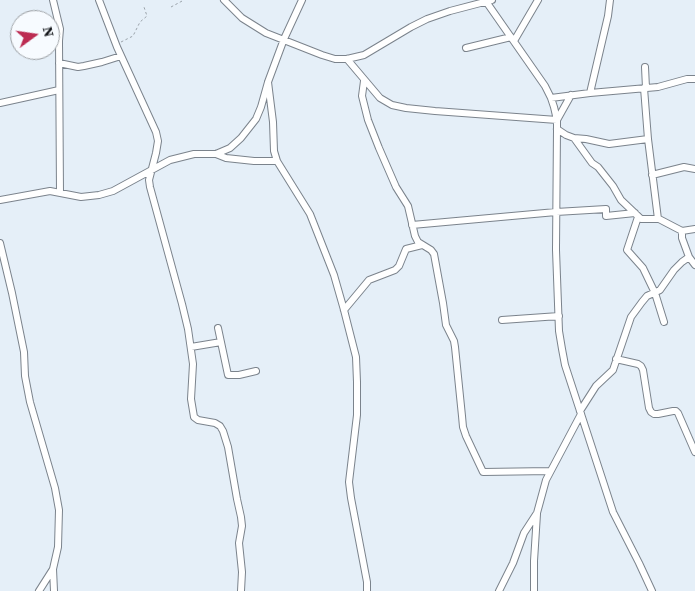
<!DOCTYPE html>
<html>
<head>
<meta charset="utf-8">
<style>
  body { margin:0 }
  #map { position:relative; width:695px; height:591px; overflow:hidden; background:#e5eff8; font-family:"Source Serif 4",serif }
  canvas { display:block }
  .north { position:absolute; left:10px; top:10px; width:50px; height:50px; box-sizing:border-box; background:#f7fbff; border:1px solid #9b9fa3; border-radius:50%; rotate:76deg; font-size:14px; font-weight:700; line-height:20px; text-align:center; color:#121519 }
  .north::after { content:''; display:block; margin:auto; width:18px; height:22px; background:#bc2c52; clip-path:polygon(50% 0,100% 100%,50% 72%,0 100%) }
</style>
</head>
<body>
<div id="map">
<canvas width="695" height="591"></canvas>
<div class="north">N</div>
</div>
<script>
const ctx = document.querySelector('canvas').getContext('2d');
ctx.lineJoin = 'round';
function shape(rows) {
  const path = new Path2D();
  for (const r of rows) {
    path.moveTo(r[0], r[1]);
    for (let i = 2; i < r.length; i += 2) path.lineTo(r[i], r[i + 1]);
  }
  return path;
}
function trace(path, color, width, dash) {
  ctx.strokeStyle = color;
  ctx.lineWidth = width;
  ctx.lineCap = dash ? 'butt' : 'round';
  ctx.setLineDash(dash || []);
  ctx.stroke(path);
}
const path = shape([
  [171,7,184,0],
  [121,42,133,36,140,22,147,16,144,7]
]);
const minor = shape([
  [53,0,60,29,59,41,60,193],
  [99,0,117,47,156,132,158,141,156,153,149,180,150,187,182,304,188,329,193,364,191,399,194,417,198,420,215,423,220,426,223,431,228,447,237,499,241,517,242,526,239,543,242,572,241,591],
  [224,0,242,18,266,33,322,55,335,59,347,59,364,55,411,27,427,19,450,11,492,0],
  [485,0,545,86,551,98,554,107,557,120,557,129,556,250,559,331,562,349,565,365,613,512,639,563,652,591],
  [514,41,538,0],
  [466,48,511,37],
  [347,59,380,98,392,105,406,108,435,111,557,120,571,95],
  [59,63,78,67,84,66,102,62,121,56],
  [645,67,646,88],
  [364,81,362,96,368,120,379,148,396,187,408,206,415,236,418,242,431,250,434,254,443,303,446,325,454,341,455,347,462,416,463,427,466,436,483,472,550,471],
  [268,82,273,122,274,151,277,161,310,214,334,275,344,310,356,357,357,382,357,415,349,482,351,498,367,582,367,591],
  [644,88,648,139,658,219],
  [590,93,608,16,610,0],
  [551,98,590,93,658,87,687,79,695,79],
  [0,103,59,90],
  [557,129,566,135,574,138,592,163,598,167,613,186,621,200,641,219,659,219,682,231,695,229],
  [574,138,586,139,609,144,648,139],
  [216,154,226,158,254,161,277,161],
  [652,175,684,167,695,169],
  [0,200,50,191,81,197,99,195,113,191,170,160,194,154,216,154,230,148,241,138,256,119,261,107,268,82,284,39,302,0],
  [638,217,627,250,643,268,655,293,664,322],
  [412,225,556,212,606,209,606,216,635,213],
  [682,231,682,238,689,257,695,265],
  [0,243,12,293,24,352,25,376,30,402,55,488,59,510,58,547,53,569,39,591],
  [344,310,369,280,395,270,399,266,406,249,422,245],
  [502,320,559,316],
  [218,328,228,375,239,375,256,371],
  [191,347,221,342],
  [616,359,638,364,641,366,643,370,649,408,651,412,654,414,658,414,673,411,676,411,678,413,695,452],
  [580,411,596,386,613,370,631,317,642,302,647,296,660,290,674,270,682,262,689,257],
  [53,569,54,591],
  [499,591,513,563,524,533,537,513,546,480,581,414],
  [534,591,534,561,537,514]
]);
trace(minor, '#7b838c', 8);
trace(path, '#9ba3aa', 1, [2.5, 2.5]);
trace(minor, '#fff', 6);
</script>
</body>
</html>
